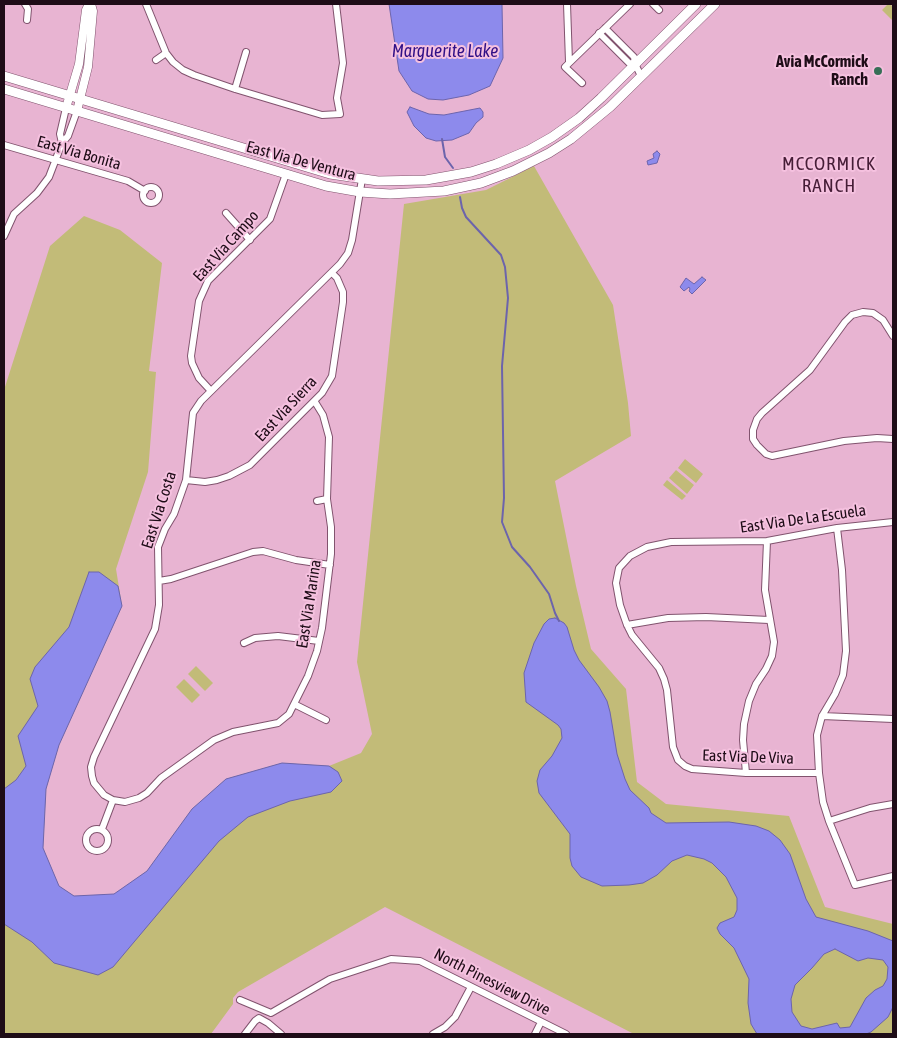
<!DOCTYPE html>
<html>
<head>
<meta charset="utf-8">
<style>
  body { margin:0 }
  #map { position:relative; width:897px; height:1038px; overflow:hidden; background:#e8b4d2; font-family:"Asap Condensed",sans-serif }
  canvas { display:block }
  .frame { position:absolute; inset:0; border:5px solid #1e0c17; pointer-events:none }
</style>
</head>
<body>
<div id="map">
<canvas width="897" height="1038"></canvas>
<div class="frame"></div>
</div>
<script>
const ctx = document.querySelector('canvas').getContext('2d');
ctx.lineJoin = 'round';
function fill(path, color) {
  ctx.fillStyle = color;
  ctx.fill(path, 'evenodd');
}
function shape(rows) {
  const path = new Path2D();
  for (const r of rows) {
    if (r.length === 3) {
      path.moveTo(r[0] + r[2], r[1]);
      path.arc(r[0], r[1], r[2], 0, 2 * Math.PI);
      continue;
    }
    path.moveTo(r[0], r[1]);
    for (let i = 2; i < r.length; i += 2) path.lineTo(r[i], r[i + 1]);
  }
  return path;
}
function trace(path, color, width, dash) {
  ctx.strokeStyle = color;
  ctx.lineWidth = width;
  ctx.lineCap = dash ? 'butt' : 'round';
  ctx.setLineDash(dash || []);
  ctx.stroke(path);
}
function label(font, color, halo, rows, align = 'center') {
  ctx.font = font + ' "Asap Condensed",sans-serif';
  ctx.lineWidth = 4;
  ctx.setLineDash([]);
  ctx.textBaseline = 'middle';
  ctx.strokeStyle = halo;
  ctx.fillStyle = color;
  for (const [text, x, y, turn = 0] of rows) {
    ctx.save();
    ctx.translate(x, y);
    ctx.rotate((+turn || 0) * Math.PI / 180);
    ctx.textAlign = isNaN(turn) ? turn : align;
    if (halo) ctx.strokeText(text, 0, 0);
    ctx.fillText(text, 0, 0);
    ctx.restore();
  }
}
const green = shape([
  [888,4,893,6,893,21,882,10],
  [534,166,613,305,628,403,631,436,555,481,576,586,591,649,626,689,637,782,666,804,789,816,825,907,893,924,893,1034,634,1034,385,907,238,992,233,998,233,1004,211,1034,4,1034,4,390,50,246,84,216,120,230,162,263,149,371,156,372,148,472,116,569,122,606,59,745,46,789,43,848,59,886,74,896,113,895,147,871,192,809,226,779,282,763,329,766,361,753,372,734,357,662,404,204,486,190],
  [685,459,703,474,696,483,678,468],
  [676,470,694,485,687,494,669,478],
  [667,480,686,496,682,500,663,485],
  [196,666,213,683,205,691,188,674],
  [184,679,200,695,192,703,176,687]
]);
const water = shape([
  [389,4,502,4,503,58,490,86,469,95,443,100,428,99,412,91,399,71,389,4],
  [410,107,429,114,444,115,480,108,483,112,483,117,476,123,469,133,452,140,436,141,426,138,414,126,407,112,410,107],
  [657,151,660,154,657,163,648,165,647,161,654,158,653,154,657,151],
  [702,277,706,280,692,294,689,291,690,289,689,287,684,291,680,287,686,278,694,284,702,277],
  [89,572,99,572,118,586,122,606,59,745,46,789,43,848,59,886,74,896,114,894,147,871,192,809,226,779,282,763,329,766,338,772,342,781,331,792,290,801,248,817,219,841,113,967,98,975,54,963,32,942,4,924,4,789,16,780,26,766,18,736,38,706,30,679,35,667,69,627,89,572],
  [555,618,564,623,567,627,574,650,579,660,599,687,607,701,610,712,617,754,625,779,630,790,649,808,651,813,666,823,729,822,756,826,769,831,780,840,790,854,806,899,816,917,868,931,893,941,893,1007,888,1017,871,1032,866,1034,757,1034,751,1024,748,1003,749,979,734,948,720,934,717,928,720,923,734,917,737,910,737,898,726,877,712,863,704,859,687,855,672,861,657,875,643,883,629,885,602,886,581,877,572,866,570,858,570,834,539,793,537,781,540,770,552,756,562,738,561,729,558,725,526,702,524,673,534,643,544,624,549,619,555,618],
  [835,949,858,961,868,958,883,960,888,967,887,979,883,986,875,990,866,998,850,1027,840,1028,837,1023,812,1029,801,1026,792,1012,791,999,795,985,812,968,824,954,835,949]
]);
const stream = shape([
  [442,139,445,157,453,168],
  [460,197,462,208,466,217,501,255,505,267,508,298,502,366,504,498,502,522,512,547,530,567,549,594,555,613,559,621]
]);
const minor = shape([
  [25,4,28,9,27,20],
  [146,4,166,53,173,62,183,70,194,75,235,89,322,115,340,114,337,98,343,63,336,4],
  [567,4,569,62],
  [653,4,659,10],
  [605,28,634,57,635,64,641,76],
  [599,33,629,63,635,64],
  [156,60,166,53],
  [582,83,565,67,630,4],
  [235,89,246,52],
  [62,143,60,134,66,108],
  [4,145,128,181,145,191],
  [151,195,8],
  [226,213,250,240],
  [4,236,14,214,37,193,49,177,62,143,68,136,77,111],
  [893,336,883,320,873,313,863,312,852,315,845,322,810,370,762,413,757,419,753,430,753,439,757,445,766,454,772,456,844,441,877,438,893,439],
  [211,391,199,378,192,363,191,356,199,301,208,281,270,219,286,174],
  [315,402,323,415,329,437,327,499,331,527,331,554,322,628,317,651,308,676,289,714,278,723,233,732,214,740,161,778,147,793,139,798,125,802,113,800,104,795,94,783,92,776,91,767,94,757,155,629,159,605,158,547,165,529,174,514,186,480,193,413,201,401,340,264,348,253,352,240,362,179],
  [186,480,205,482,217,480,229,476,250,465,322,393,332,376,343,302,343,292,337,278,332,273],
  [317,501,327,499],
  [837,528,842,570,846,651,843,675,835,694,822,716,817,735,819,773,823,802,829,821,855,885,893,876],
  [159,581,171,579,253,552,263,551,296,560,330,565],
  [627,625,668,618,706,617,769,620],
  [244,643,255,638,278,636,319,641],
  [294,704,326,720],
  [822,716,893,719],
  [746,773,743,740,744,724,749,701,756,684,766,669,772,656,774,642,765,590,767,541],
  [819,773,746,773,692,769,685,766,678,760,673,747,667,690,664,679,659,668,632,635,627,625,620,605,616,583,619,568,630,556,647,547,671,542,767,541,837,528,893,522],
  [829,821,870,808,893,804],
  [97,840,11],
  [102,829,113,800],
  [240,1000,271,1013,330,979,391,959,420,961,566,1034],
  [245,1034,255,1021,259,1018,268,1023,281,1034],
  [433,1034,445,1027,455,1017,471,987],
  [535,1034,541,1022]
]);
const tertiary = shape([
  [66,108,79,64,86,10,89,4],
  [77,111,88,67,93,11,91,4]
]);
const secondary = shape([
  [4,76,330,174,378,181,426,180,471,172,496,164,529,150,552,137,579,118,601,98,696,4],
  [4,89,326,186,360,192,390,194,444,191,481,183,513,171,549,153,571,139,610,107,715,4]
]);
const markers = [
  [878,71,5,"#376f57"]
];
const poiNames = [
  ["Avia McCormick",868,62],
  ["Ranch",868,80]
];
const streetNames = [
  ["East Via Bonita",79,153,16],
  ["East Via De Ventura",301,161,15],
  ["East Via Campo",226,246,-48],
  ["East Via Sierra",286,409,-47],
  ["East Via Costa",159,510,-72],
  ["East Via De La Escuela",803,519,-8],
  ["East Via Marina",309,604,-81],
  ["East Via De Viva",748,757,2],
  ["North Pinesview Drive",492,982,27]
];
const waterNames = [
  ["Marguerite Lake",445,51]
];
const quarterNames = [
  ["MCCORMICK",829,164],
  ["RANCH",829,186]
];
fill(green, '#c2bb78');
fill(water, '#8d8aec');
trace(water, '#6c64ac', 1);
trace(stream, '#6c64ac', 2);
trace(minor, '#81536e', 8);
trace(tertiary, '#81536e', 9);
trace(secondary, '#81536e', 10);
trace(minor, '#fff', 6);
trace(tertiary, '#fff', 8);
trace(secondary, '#fff', 9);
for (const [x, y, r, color] of markers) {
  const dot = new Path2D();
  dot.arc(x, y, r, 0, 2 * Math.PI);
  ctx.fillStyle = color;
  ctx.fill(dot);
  trace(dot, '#f5c1df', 2);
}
label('bold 16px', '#1e0c17', '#f5c1df', poiNames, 'right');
label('16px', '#1e0c17', '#f5c1df', streetNames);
label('italic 18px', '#311086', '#f5c1df', waterNames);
ctx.letterSpacing = '1px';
label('19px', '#451d36', '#f5c1df', quarterNames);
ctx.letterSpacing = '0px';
</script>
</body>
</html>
